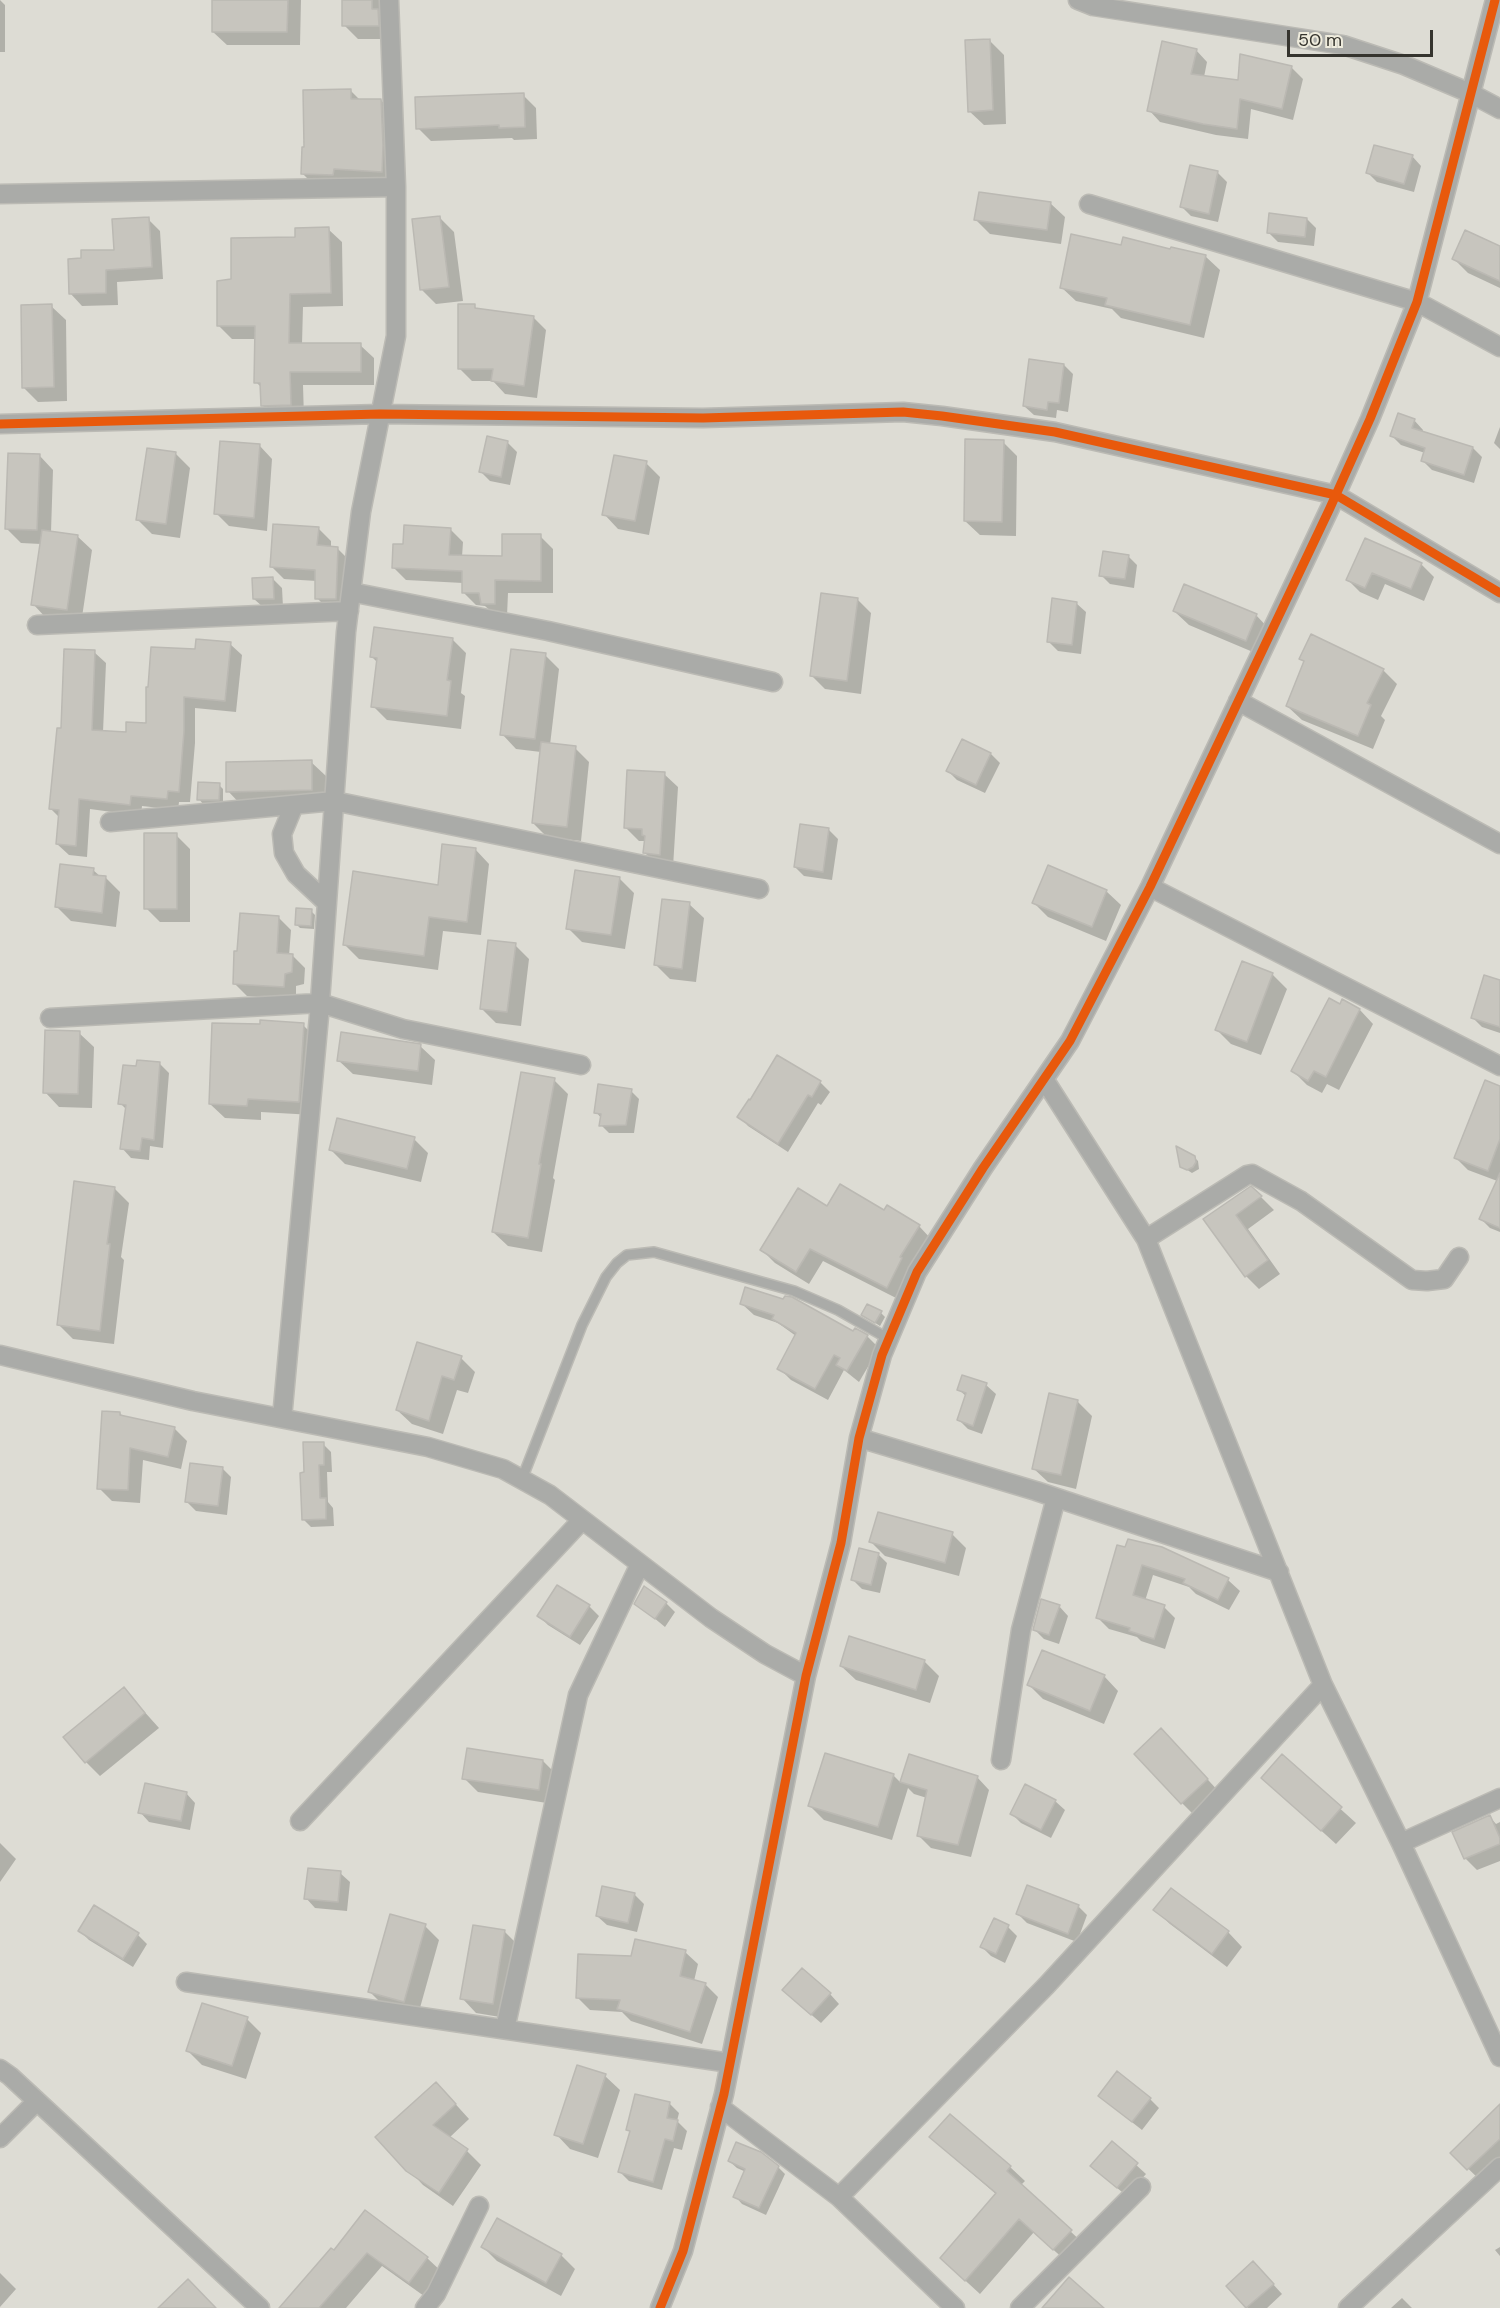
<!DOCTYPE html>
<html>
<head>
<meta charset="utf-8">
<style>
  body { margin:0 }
  #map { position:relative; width:1500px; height:2308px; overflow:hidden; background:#dddcd4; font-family:"DM Sans",sans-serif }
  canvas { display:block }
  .scale { position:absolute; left:1287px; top:30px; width:146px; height:27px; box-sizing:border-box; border:3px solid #35342e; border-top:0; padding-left:8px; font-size:18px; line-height:21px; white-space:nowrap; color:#35342e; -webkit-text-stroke:4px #efecdd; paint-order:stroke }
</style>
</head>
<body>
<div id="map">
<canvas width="1500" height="2308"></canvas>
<div class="scale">50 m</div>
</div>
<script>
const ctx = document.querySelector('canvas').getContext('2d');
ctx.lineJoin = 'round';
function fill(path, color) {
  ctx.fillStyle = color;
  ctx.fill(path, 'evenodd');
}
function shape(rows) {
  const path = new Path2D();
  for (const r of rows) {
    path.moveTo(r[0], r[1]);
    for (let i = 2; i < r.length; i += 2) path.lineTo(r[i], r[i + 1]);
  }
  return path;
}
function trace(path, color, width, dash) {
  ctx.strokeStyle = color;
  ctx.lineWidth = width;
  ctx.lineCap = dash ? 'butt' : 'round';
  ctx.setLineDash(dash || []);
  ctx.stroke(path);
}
const shadow = shape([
  [0,0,5,5,5,52,0,52],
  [213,0,301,0,300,45,227,45,213,32],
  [344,0,385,0,392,39,358,39,344,25],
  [990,41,1004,55,1006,124,984,125,969,111],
  [1196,50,1207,62,1204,77,1240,81,1292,68,1303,79,1293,120,1251,109,1248,139,1216,135,1160,122,1149,110],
  [350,90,361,101,381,100,392,112,393,183,314,185,302,173],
  [523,95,536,108,537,139,514,140,512,138,431,141,418,128],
  [1412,156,1421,166,1414,192,1377,182,1368,173],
  [1217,172,1227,182,1218,222,1191,216,1182,207],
  [1050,203,1065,217,1061,244,990,234,976,220],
  [440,218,454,232,463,301,436,304,422,290],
  [148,219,160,231,163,279,117,282,118,305,82,306,70,293],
  [1307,219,1316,228,1314,246,1278,242,1268,232],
  [328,229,342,242,343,306,303,307,302,344,360,345,374,358,374,385,303,385,304,418,276,419,262,405,262,388,256,382,256,339,232,339,218,325,297,238],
  [1500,248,1500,288,1468,273,1454,259],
  [1171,251,1205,256,1220,270,1204,338,1121,318,1112,309,1076,301,1061,287],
  [51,306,66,320,67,401,38,402,24,388],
  [474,306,478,310,533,317,546,330,537,398,505,394,493,381,472,381,460,369],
  [1064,365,1073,374,1068,412,1057,410,1056,418,1034,415,1024,406],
  [1414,420,1423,430,1422,433,1473,448,1482,457,1474,483,1432,470,1423,461,1425,453,1401,445,1392,436],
  [1500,427,1500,449,1494,443],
  [507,442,517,452,510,485,490,481,481,472],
  [1003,442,1017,456,1016,536,980,535,965,521],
  [259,445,272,459,267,531,229,526,216,513],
  [176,454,190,468,180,538,152,534,138,520],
  [39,455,53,470,51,532,77,536,92,550,81,624,47,619,33,604,41,544,21,543,6,528],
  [646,463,660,477,649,535,618,529,604,514],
  [318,528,331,541,331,547,337,548,350,561,348,611,330,611,317,598,317,581,284,579,271,566],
  [450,529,463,542,462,557,503,558,540,536,553,549,553,593,508,593,507,616,496,616,485,606,476,605,463,592,463,583,406,580,393,567,405,546],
  [1365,540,1421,564,1434,577,1424,601,1385,584,1378,600,1360,592,1347,579],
  [1128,556,1137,565,1134,588,1110,584,1101,575],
  [273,579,282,588,283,607,264,608,254,599],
  [857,599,871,613,861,694,825,689,811,675],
  [1076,603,1086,612,1081,654,1058,651,1048,641],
  [1174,611,1256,615,1270,630,1260,655,1189,625],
  [452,639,466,653,461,693,465,696,461,729,387,720,373,706,378,663,372,657],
  [230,644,242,655,236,712,195,708,195,743,190,802,179,802,178,810,142,806,141,816,90,809,87,857,69,855,57,844,60,818,50,808,62,730,94,652,106,663,103,732,127,734,148,724,197,651],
  [545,655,559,669,550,745,575,748,589,762,581,841,547,837,533,823,541,752,516,749,502,734],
  [1301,659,1383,670,1397,684,1381,716,1385,720,1373,749,1302,720,1287,706,1305,663],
  [962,741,991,754,1000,763,985,793,957,780,948,771],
  [311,762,326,776,326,804,242,806,228,791],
  [664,774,678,787,673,867,658,866,645,853,646,841,639,841,625,827],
  [219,785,223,789,223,804,203,804,199,799],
  [829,830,838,839,832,880,804,876,795,867],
  [176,835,190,849,190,922,160,922,146,908],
  [475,849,489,864,481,935,443,931,438,970,359,959,345,945,439,887],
  [93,870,101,877,106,878,120,892,116,927,71,921,57,907],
  [619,878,634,893,625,949,582,942,568,928],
  [1106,891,1121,905,1106,941,1048,917,1034,903],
  [689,904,704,918,696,982,670,979,656,965],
  [311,911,315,915,314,929,300,928,296,924],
  [279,918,291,930,289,956,293,956,305,968,304,984,296,986,296,998,247,996,234,983],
  [515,945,529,959,521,1026,496,1023,481,1008],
  [1243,963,1273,975,1287,989,1261,1055,1231,1044,1217,1030],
  [1500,982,1500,1033,1482,1027,1472,1017],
  [1342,1001,1360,1010,1373,1024,1339,1090,1327,1084,1322,1093,1307,1085,1293,1071],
  [303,1025,317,1039,313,1115,261,1112,261,1120,225,1118,210,1104],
  [79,1033,94,1047,92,1108,59,1107,45,1092],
  [420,1046,435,1060,432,1085,353,1074,338,1060],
  [778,1057,820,1082,830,1092,821,1105,818,1103,788,1152,748,1126,739,1116,751,1102],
  [160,1064,169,1073,163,1148,150,1146,149,1160,131,1158,122,1148,127,1110,120,1103,137,1068],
  [554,1080,568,1094,553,1178,555,1180,542,1252,508,1246,493,1232],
  [1500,1088,1500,1182,1468,1170,1456,1158],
  [631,1091,639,1099,634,1133,609,1133,601,1125,602,1119,596,1112],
  [414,1139,428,1153,421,1182,345,1164,331,1150],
  [1194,1157,1198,1161,1199,1169,1192,1173,1181,1166],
  [115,1189,129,1203,121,1257,124,1260,114,1344,73,1339,59,1325],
  [1261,1197,1274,1210,1248,1229,1280,1274,1259,1289,1246,1276,1205,1220],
  [1500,1203,1500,1232,1490,1228,1481,1219],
  [887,1207,919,1226,932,1240,900,1300,823,1261,809,1284,775,1263,762,1250,827,1208,884,1212],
  [742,1304,867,1336,879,1348,859,1382,844,1370,828,1400,791,1380,779,1368,796,1336,778,1323,754,1315],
  [881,1313,885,1317,880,1326,863,1315],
  [461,1358,475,1372,468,1393,457,1390,443,1434,412,1424,397,1410],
  [986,1385,996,1394,982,1434,968,1429,959,1420,967,1397,958,1389],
  [1050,1395,1078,1402,1092,1416,1076,1489,1048,1482,1033,1468],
  [120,1413,124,1418,174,1428,187,1441,181,1469,143,1460,140,1503,112,1501,99,1488],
  [323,1444,331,1452,332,1472,327,1472,328,1502,333,1508,334,1526,311,1527,303,1519,306,1474],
  [222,1468,231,1477,227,1515,196,1511,187,1502],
  [952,1534,966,1548,959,1576,885,1556,871,1542],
  [1126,1549,1162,1549,1228,1580,1240,1591,1229,1610,1196,1594,1189,1587,1153,1575,1145,1601,1164,1607,1175,1618,1165,1649,1141,1641,1137,1637,1109,1629,1097,1617],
  [878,1554,887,1563,880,1593,862,1589,853,1580],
  [558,1587,589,1606,599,1616,580,1645,548,1625,539,1616],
  [636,1603,666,1603,675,1612,665,1627],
  [1059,1606,1068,1616,1059,1644,1044,1639,1034,1629],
  [924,1661,939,1676,930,1703,856,1680,841,1666],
  [1104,1676,1118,1691,1104,1724,1043,1699,1029,1685],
  [124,1689,159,1728,100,1776,86,1762],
  [1175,1744,1221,1794,1196,1817,1182,1803],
  [909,1756,977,1777,989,1790,971,1857,931,1848,919,1836,927,1798,914,1794,908,1788,892,1840,824,1820,810,1806,893,1775,901,1783],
  [1282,1756,1356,1823,1336,1844,1263,1778],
  [543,1761,557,1775,553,1804,478,1792,464,1778],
  [1026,1786,1055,1801,1065,1810,1051,1838,1021,1823,1012,1814],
  [186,1793,195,1803,190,1830,149,1822,140,1812],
  [1490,1817,1496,1824,1500,1822,1500,1861,1477,1870,1465,1858],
  [0,1843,16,1859,0,1882],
  [340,1873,350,1882,347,1911,315,1908,306,1898],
  [1171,1890,1228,1932,1242,1947,1227,1967,1170,1924,1155,1910],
  [634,1894,644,1904,637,1932,607,1925,597,1916],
  [1078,1906,1087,1915,1077,1942,1027,1923,1018,1914],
  [94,1907,138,1935,147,1944,133,1967,89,1940,80,1931],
  [425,1926,439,1940,418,2015,384,2006,370,1992],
  [1008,1927,1017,1936,1005,1963,991,1956,982,1947],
  [505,1932,519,1946,506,2018,476,2013,462,1998],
  [685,1952,698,1964,694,1981,705,1984,718,1997,702,2044,631,2021,622,2012,590,2010,578,1998,633,1958],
  [830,1994,839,2004,821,2023,793,1999],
  [247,2019,261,2033,246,2079,202,2065,188,2051],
  [578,2067,605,2076,620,2090,598,2158,570,2149,556,2134],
  [450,2098,469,2119,449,2138,467,2151,481,2165,453,2206,423,2185,378,2137],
  [1150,2099,1159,2108,1142,2130,1110,2105],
  [669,2103,679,2113,677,2121,687,2131,682,2150,674,2148,662,2190,629,2181,620,2172,631,2133,628,2130],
  [1500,2107,1500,2166,1483,2183,1452,2153],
  [950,2116,1010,2167,1025,2181,1021,2185,1085,2245,1068,2263,1034,2232,980,2294,956,2272,997,2195,946,2151],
  [1112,2143,1146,2174,1127,2196,1101,2175],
  [729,2161,778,2167,785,2174,766,2215,742,2204,735,2196,746,2172,737,2168],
  [365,2212,427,2258,442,2272,424,2296,382,2266,346,2308,290,2308],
  [483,2247,561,2255,575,2269,561,2296,497,2261],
  [1500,2247,1500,2256,1495,2250],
  [1262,2272,1282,2294,1267,2308,1248,2308,1228,2286],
  [0,2273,16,2289,0,2307],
  [1402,2298,1412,2308,1391,2308]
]);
const building = shape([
  [212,0,288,0,287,32,212,32,212,0],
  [342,0,372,0,372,9,378,9,379,26,342,26,342,0],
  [990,39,993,110,968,112,965,40,990,39],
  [1162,41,1197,49,1191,74,1238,80,1240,54,1292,66,1282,109,1240,99,1237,129,1203,124,1147,111,1162,41],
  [351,89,351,99,381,99,383,145,382,172,334,169,333,175,301,174,302,147,304,147,303,90,351,89],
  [524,93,525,127,499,128,499,125,416,129,415,97,524,93],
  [1374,145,1413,155,1404,184,1366,173,1374,145],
  [1190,165,1218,171,1209,214,1180,207,1190,165],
  [979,192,1051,202,1047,230,974,220,979,192],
  [1269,213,1307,218,1305,237,1267,233,1269,213],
  [440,216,449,287,420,290,412,219,440,216],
  [149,217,152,267,106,270,106,293,69,294,68,259,81,258,81,250,114,250,112,219,149,217],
  [329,227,331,293,290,294,289,343,361,343,361,372,290,372,291,405,261,406,260,383,254,383,255,326,217,326,217,281,231,279,231,238,295,237,295,228,329,227],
  [1465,230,1500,246,1500,281,1452,259,1465,230],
  [1071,234,1121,245,1123,237,1170,249,1171,247,1206,255,1190,325,1105,305,1107,298,1060,288,1071,234],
  [52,304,54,387,22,388,21,305,52,304],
  [458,304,475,304,475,308,534,316,524,386,491,381,493,369,458,369,458,304],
  [1029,359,1064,364,1059,403,1048,402,1047,410,1023,406,1029,359],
  [1398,413,1415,419,1412,428,1473,447,1464,475,1421,461,1425,448,1390,436,1398,413],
  [487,436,508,441,501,477,479,472,487,436],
  [965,439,1004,440,1002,522,964,521,965,439],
  [220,441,260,444,254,518,214,514,220,441],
  [147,448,176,452,166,524,136,520,147,448],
  [8,453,40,454,37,530,5,529,8,453],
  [614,455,647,461,635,521,602,515,614,455],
  [273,524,319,527,317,545,338,547,336,599,315,599,315,570,270,567,273,524],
  [404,525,451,528,449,555,502,556,502,534,541,534,541,581,495,580,495,604,481,604,479,593,462,593,462,571,392,568,393,544,403,544,404,525],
  [42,530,78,535,67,610,31,605,42,530],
  [1365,538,1422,563,1411,589,1372,573,1365,588,1346,580,1365,538],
  [1103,551,1129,555,1125,579,1099,576,1103,551],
  [273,577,274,599,253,599,252,578,273,577],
  [1184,584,1257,614,1246,641,1173,611,1184,584],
  [821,593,858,598,847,681,810,676,821,593],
  [1052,598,1077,602,1072,645,1047,642,1052,598],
  [374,627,453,638,447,680,451,681,447,716,371,707,377,658,370,657,374,627],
  [1311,634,1384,669,1367,703,1371,705,1358,736,1286,706,1304,661,1299,659,1311,634],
  [196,639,231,642,225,701,184,697,184,731,179,792,168,791,167,799,131,796,130,805,79,799,76,846,56,844,59,810,49,809,57,728,61,728,64,649,95,650,92,730,126,732,126,722,146,723,146,687,148,687,151,647,195,649,196,639],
  [511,649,546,653,535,739,500,735,511,649],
  [962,739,991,753,976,785,946,771,962,739],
  [541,742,576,746,567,827,532,823,541,742],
  [312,760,312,790,226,792,226,762,312,760],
  [627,770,665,772,660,855,643,853,645,836,642,835,642,829,624,828,627,770],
  [198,782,220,783,219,800,197,800,198,782],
  [800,824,829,828,823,872,794,867,800,824],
  [144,833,177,833,177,909,144,909,144,833],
  [442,844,476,848,467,922,429,917,424,956,343,945,353,871,438,885,442,844],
  [60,864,94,868,93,875,106,876,102,913,55,907,60,864],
  [1048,865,1107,890,1092,927,1032,903,1048,865],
  [575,870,620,877,611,935,566,929,575,870],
  [662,899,690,902,682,969,654,965,662,899],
  [296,908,312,909,311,926,295,925,296,908],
  [240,913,279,916,277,953,293,954,292,972,285,974,284,987,233,984,234,951,237,951,240,913],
  [488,940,516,943,507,1012,480,1009,488,940],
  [1242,961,1273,973,1247,1042,1215,1030,1242,961],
  [1484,975,1500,980,1500,1027,1471,1018,1484,975],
  [1329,998,1340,1004,1342,999,1360,1009,1326,1077,1314,1071,1308,1081,1291,1071,1329,998],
  [260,1020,304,1023,299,1102,248,1099,247,1106,209,1104,212,1023,260,1024,260,1020],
  [45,1030,80,1031,78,1094,43,1093,45,1030],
  [341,1032,421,1044,418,1071,337,1061,341,1032],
  [777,1055,821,1081,812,1097,808,1095,778,1144,737,1117,749,1099,750,1100,777,1055],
  [137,1060,160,1062,154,1140,142,1138,140,1151,120,1149,126,1105,118,1104,123,1065,136,1066,137,1060],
  [521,1072,555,1078,539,1164,541,1164,528,1238,492,1232,521,1072],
  [1485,1080,1500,1086,1500,1139,1488,1171,1454,1158,1485,1080],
  [598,1084,632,1089,626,1125,599,1126,601,1114,594,1113,598,1084],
  [337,1118,415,1137,407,1169,329,1150,337,1118],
  [1176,1146,1195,1156,1196,1162,1193,1167,1187,1170,1180,1167,1176,1146],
  [1500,1173,1500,1228,1479,1219,1500,1173],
  [74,1181,115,1187,107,1244,110,1244,100,1331,57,1325,74,1181],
  [840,1184,884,1210,887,1205,920,1225,900,1257,902,1258,887,1288,810,1249,796,1272,760,1250,798,1188,827,1206,840,1184],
  [1251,1186,1262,1196,1236,1215,1268,1260,1245,1277,1203,1219,1251,1186],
  [745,1287,783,1299,785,1296,792,1297,853,1331,855,1328,868,1335,847,1371,836,1365,840,1358,834,1355,815,1389,777,1369,796,1333,772,1319,774,1315,740,1304,745,1287],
  [867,1304,882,1311,875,1323,861,1315,867,1304],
  [417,1342,462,1356,454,1380,442,1376,429,1421,396,1410,417,1342],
  [962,1375,987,1383,973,1426,957,1420,966,1393,957,1390,962,1375],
  [1049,1393,1078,1400,1061,1475,1032,1469,1049,1393],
  [102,1411,120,1412,120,1415,175,1427,168,1457,130,1448,128,1490,97,1489,102,1411],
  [303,1442,324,1442,324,1465,319,1465,320,1498,326,1498,326,1519,302,1520,300,1473,304,1472,303,1442],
  [190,1463,223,1467,218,1506,185,1502,190,1463],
  [878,1512,953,1532,945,1563,869,1542,878,1512],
  [1128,1539,1162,1547,1229,1578,1218,1600,1183,1583,1185,1579,1142,1565,1133,1595,1165,1605,1154,1639,1129,1631,1130,1628,1096,1618,1117,1545,1125,1547,1128,1539],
  [859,1548,879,1553,871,1585,851,1580,859,1548],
  [557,1585,590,1605,570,1637,537,1616,557,1585],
  [644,1586,667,1602,655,1619,634,1604,644,1586],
  [1041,1599,1060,1605,1049,1635,1033,1630,1041,1599],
  [849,1636,925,1660,916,1690,840,1666,849,1636],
  [1042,1650,1105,1675,1090,1711,1027,1685,1042,1650],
  [124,1687,145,1713,85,1763,63,1737,124,1687],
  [1161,1728,1208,1779,1181,1804,1134,1754,1161,1728],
  [467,1748,543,1760,539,1790,462,1779,467,1748],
  [825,1753,894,1774,878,1827,808,1806,825,1753],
  [909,1754,978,1776,958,1845,917,1836,927,1790,900,1782,909,1754],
  [1282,1754,1342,1807,1321,1831,1261,1778,1282,1754],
  [145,1783,187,1792,181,1821,138,1813,145,1783],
  [1025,1784,1056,1800,1041,1830,1010,1814,1025,1784],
  [1490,1815,1500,1838,1500,1844,1464,1859,1452,1832,1490,1815],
  [308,1868,341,1871,338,1902,304,1899,308,1868],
  [1027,1885,1079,1905,1068,1934,1016,1914,1027,1885],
  [602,1886,635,1893,628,1923,596,1916,602,1886],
  [1171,1888,1229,1931,1212,1954,1153,1910,1171,1888],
  [94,1905,139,1933,123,1959,78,1931,94,1905],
  [390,1914,426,1924,404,2002,368,1992,390,1914],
  [994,1918,1009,1925,996,1954,980,1947,994,1918],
  [473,1925,505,1930,493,2004,460,1999,473,1925],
  [635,1939,686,1950,680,1976,706,1983,690,2032,617,2009,620,2000,576,1998,578,1954,631,1956,635,1939],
  [802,1968,831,1993,811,2015,782,1990,802,1968],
  [202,2003,248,2017,232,2066,186,2051,202,2003],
  [577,2065,606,2074,583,2144,554,2135,577,2065],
  [1117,2071,1151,2098,1132,2122,1098,2096,1117,2071],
  [436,2082,456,2104,433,2125,468,2149,439,2193,406,2171,375,2137,436,2082],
  [635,2094,670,2102,667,2118,678,2120,673,2141,665,2139,653,2182,618,2172,630,2131,626,2130,635,2094],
  [1500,2104,1500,2139,1467,2170,1450,2153,1500,2104],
  [950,2114,1011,2166,1007,2171,1072,2230,1053,2250,1019,2219,965,2281,940,2258,996,2193,929,2137,950,2114],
  [1112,2141,1138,2163,1117,2188,1090,2166,1112,2141],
  [736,2142,761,2152,779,2166,759,2208,733,2197,745,2169,728,2161,736,2142],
  [365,2210,428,2257,409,2283,367,2253,319,2308,279,2308,331,2248,334,2250,365,2210],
  [497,2218,562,2254,546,2283,481,2247,497,2218],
  [1253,2261,1274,2284,1246,2308,1226,2286,1253,2261],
  [1069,2277,1104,2308,1042,2308,1069,2277],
  [188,2279,216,2308,158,2308,188,2279]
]);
const lane = shape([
  [522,1479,582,1325,606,1277,617,1263,627,1255,654,1252,794,1291,838,1310,889,1339]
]);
const street = shape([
  [1078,0,1093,6,1343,45,1404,65,1470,93,1500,109],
  [0,194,396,187],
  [1089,204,1417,302,1500,347],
  [0,424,380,414,703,418,903,412,942,416,1055,432,1336,495,1500,593],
  [351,592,548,631,773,682],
  [37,625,349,611],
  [1238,701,1500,844],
  [294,805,282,834,284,853,296,874,327,903],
  [110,822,334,801,759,889],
  [1150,887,1500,1066],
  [50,1018,320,1003,403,1029,581,1065],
  [1044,1079,1146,1239,1323,1685],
  [1146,1239,1247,1175,1252,1174,1301,1201,1412,1280,1427,1281,1444,1279,1459,1257],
  [0,1355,193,1401,428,1447,503,1469,550,1495,711,1618,765,1654,806,1676],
  [282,1418,319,1016,346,632,361,512,396,336,396,187,389,0],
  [859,1438,1036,1491,1279,1572],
  [1001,1760,1021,1630,1056,1498],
  [300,1821,582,1520],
  [1401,1843,1500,1798],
  [186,1982,730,2063],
  [505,2029,578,1695,640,1564],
  [0,2069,10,2076,260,2308],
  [720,2107,839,2197,955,2308],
  [0,2138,36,2102],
  [839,2197,1046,1986,1323,1685,1401,1843,1500,2057],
  [425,2308,436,2294,479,2206],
  [660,2308,683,2251,724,2094,806,1676,841,1543,859,1438,882,1355,917,1272,983,1168,1070,1041,1150,887,1330,508,1370,419,1417,302,1495,0],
  [1020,2308,1141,2187],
  [1348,2308,1500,2167]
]);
const cycleway = shape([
  [0,424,380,414,703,418,903,412,942,416,1055,432,1336,495,1500,593],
  [660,2308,683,2251,724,2094,806,1676,841,1543,859,1438,882,1355,917,1272,983,1168,1070,1041,1150,887,1330,508,1370,419,1417,302,1495,0]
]);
fill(shadow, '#0003');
fill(building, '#c7c5be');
trace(building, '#bbb9b3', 1.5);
trace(lane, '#bbbab4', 12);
trace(street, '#bbbab4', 21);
trace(lane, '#aaaba8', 9);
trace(street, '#aaaba8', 18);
trace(cycleway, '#e8590c', 9);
</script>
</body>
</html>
